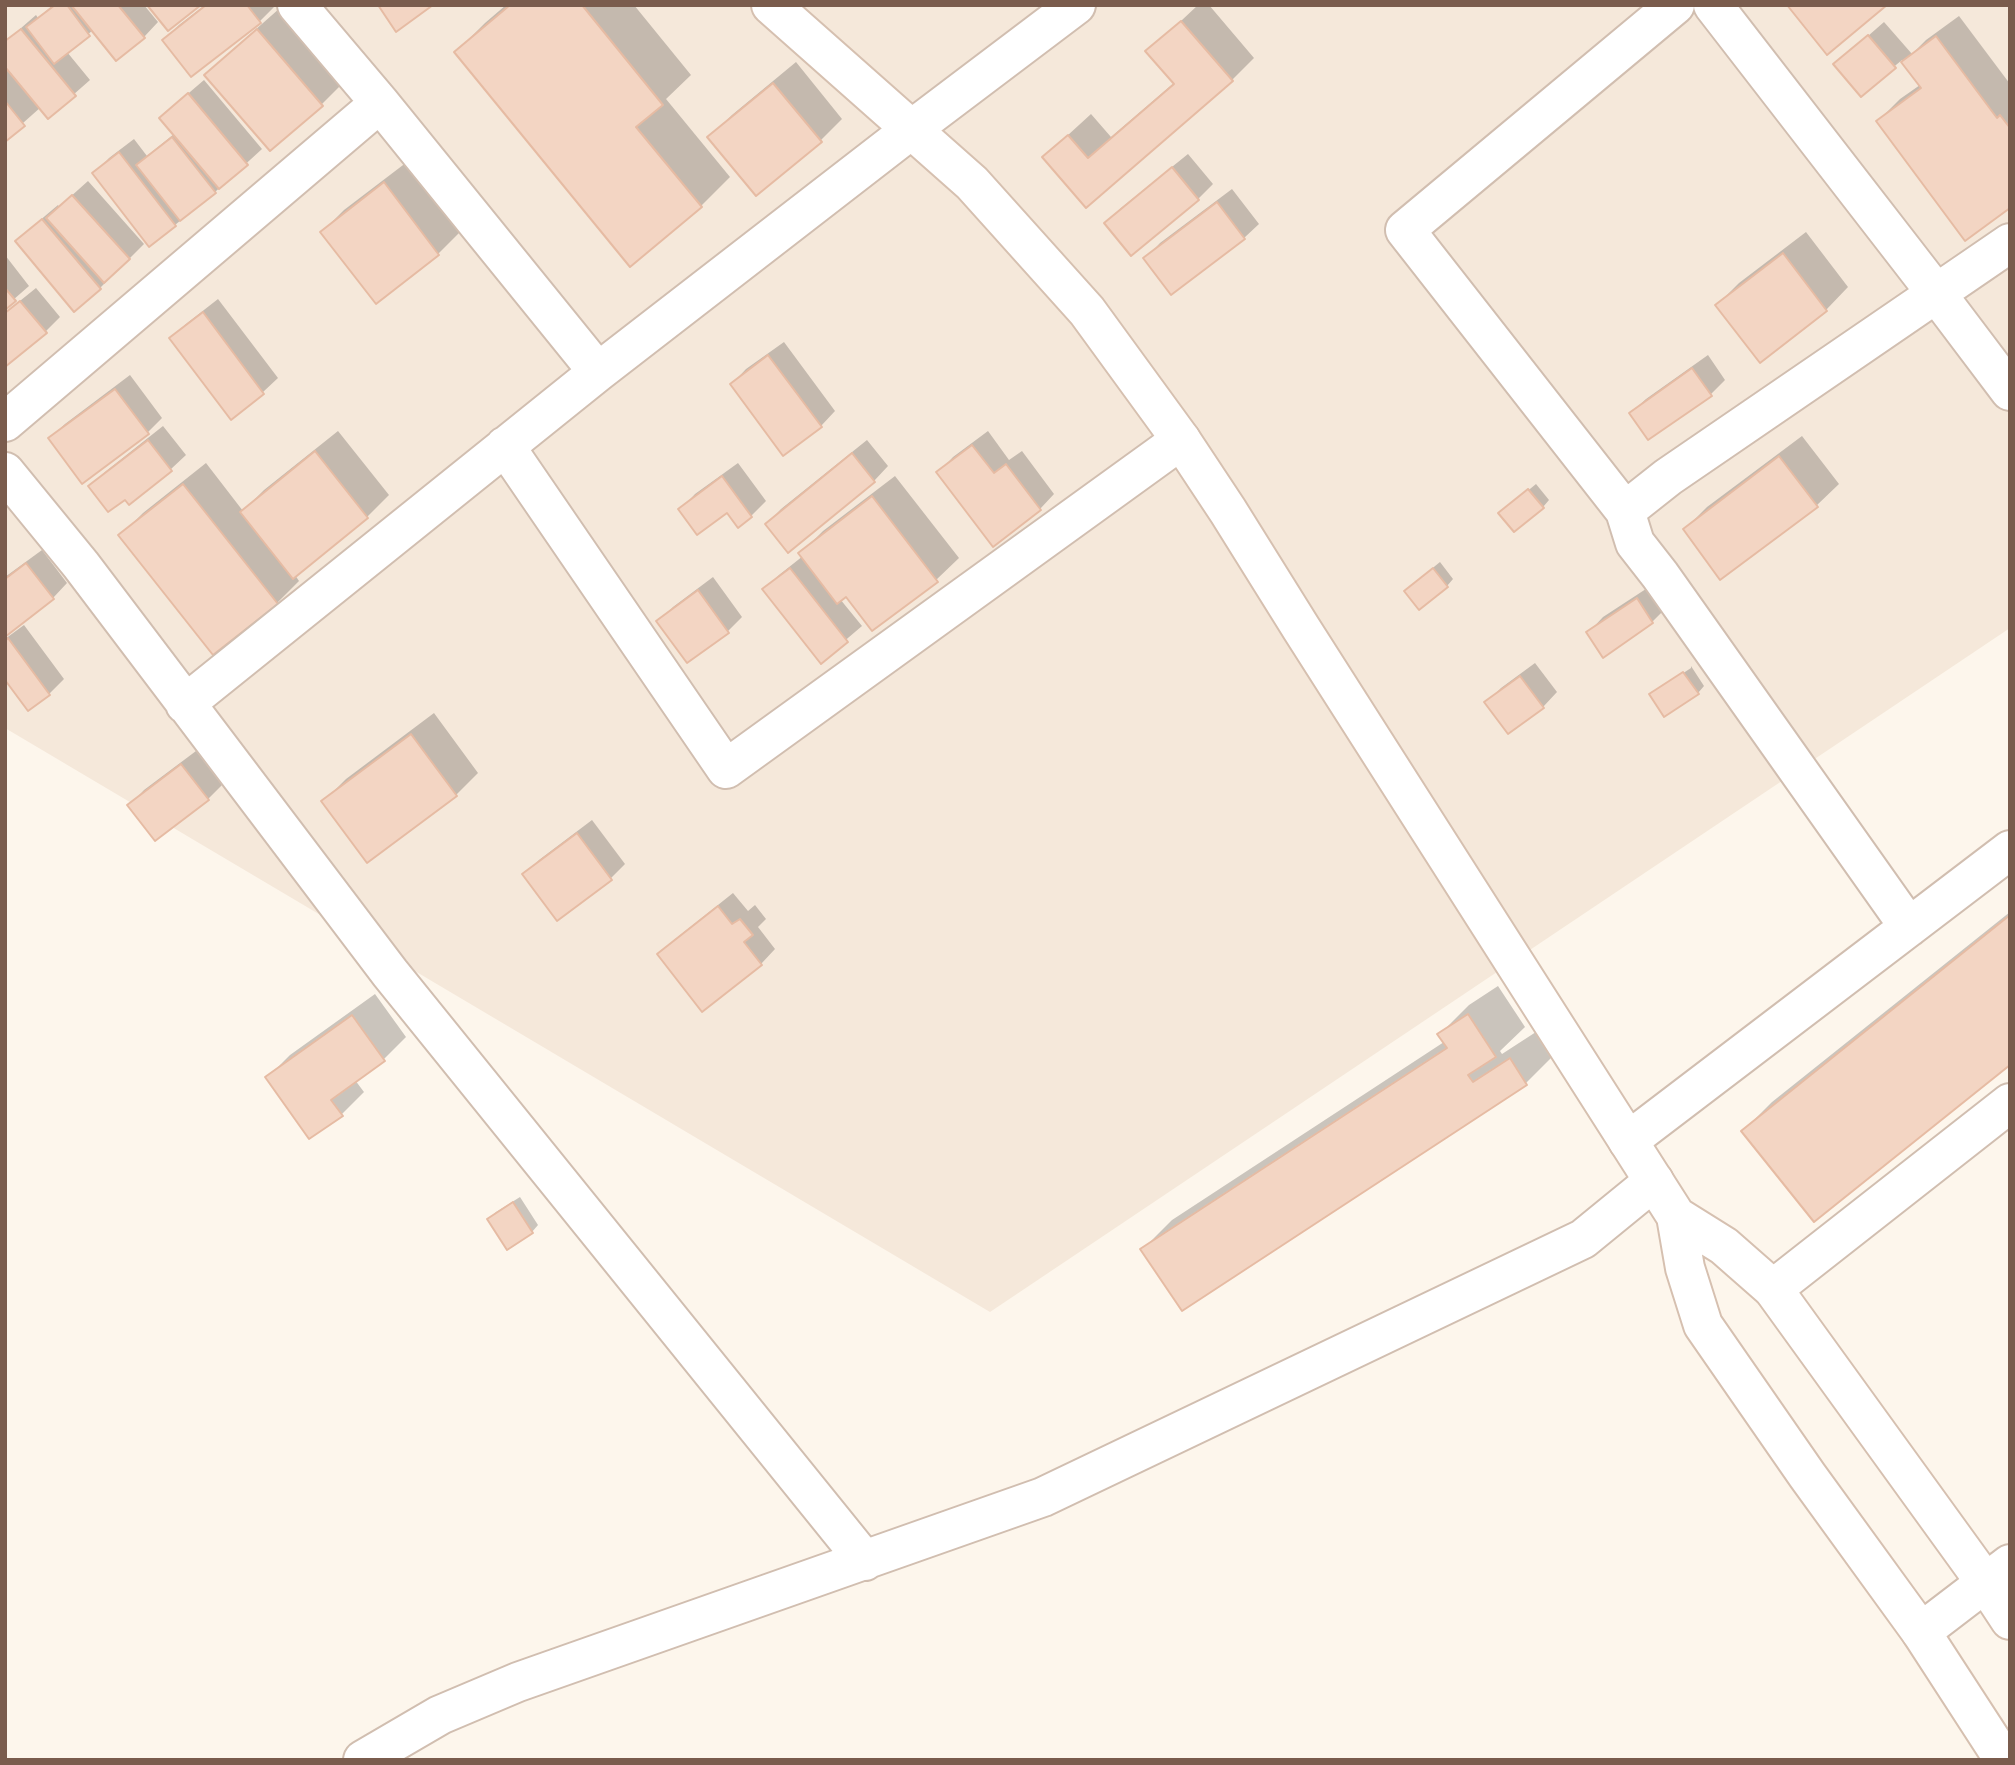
<!DOCTYPE html>
<html>
<head>
<meta charset="utf-8">
<style>
  body { margin:0 }
  #map { position:relative; width:2015px; height:1765px; overflow:hidden; background:#fdf6ec; font-family:"Fira Sans",sans-serif }
  canvas { display:block }
  .frame { position:absolute; inset:0; border:7px solid #7a5c4d; pointer-events:none }
</style>
</head>
<body>
<div id="map">
<canvas width="2015" height="1765"></canvas>
<div class="frame"></div>
</div>
<script>
const ctx = document.querySelector('canvas').getContext('2d');
ctx.lineJoin = 'round';
function fill(path, color) {
  ctx.fillStyle = color;
  ctx.fill(path, 'evenodd');
}
function shape(rows) {
  const path = new Path2D();
  for (const r of rows) {
    path.moveTo(r[0], r[1]);
    for (let i = 2; i < r.length; i += 2) path.lineTo(r[i], r[i + 1]);
  }
  return path;
}
function trace(path, color, width, dash) {
  ctx.strokeStyle = color;
  ctx.lineWidth = width;
  ctx.lineCap = dash ? 'butt' : 'round';
  ctx.setLineDash(dash || []);
  ctx.stroke(path);
}
const residential = shape([
  [5,5,2010,5,2010,628,990,1312,5,728]
]);
const shadow = shape([
  [53,5,144,5,158,22,144,37,93,30,67,52,90,80,48,117,41,107,5,139,5,42,36,15,38,18],
  [205,5,273,5,274,7,260,21,164,40,179,25],
  [506,5,634,5,691,75,666,99,730,177,701,206,630,264,456,52,485,23],
  [1198,5,1209,5,1254,58,1232,80,1086,206,1044,157,1091,114,1111,137,1175,82,1148,52],
  [280,8,344,82,322,104,270,149,207,75,229,53],
  [1959,16,2010,84,2010,206,1878,121,1900,99,1920,85,1902,60,1861,94,1836,64,1884,22,1912,54,1926,40],
  [796,62,842,119,820,141,710,137,732,115],
  [204,80,262,149,215,192,175,225,95,173,109,158,134,139,147,156,174,134,176,104],
  [1188,154,1213,184,1198,199,1131,253,1107,223,1121,208],
  [407,162,460,232,438,254,376,302,322,232,344,210],
  [88,181,144,244,100,288,18,242,32,227,58,205,59,207],
  [1232,189,1259,224,1244,238,1146,258,1160,243],
  [1806,232,1848,287,1826,310,1760,361,1717,305,1739,283],
  [5,255,29,286,5,307],
  [36,288,60,317,45,332,5,313],
  [218,299,278,378,263,392,231,417,171,338,186,324],
  [784,342,835,411,821,426,732,384,746,369],
  [1708,355,1725,380,1711,394,1631,413,1646,399],
  [130,375,162,418,147,433,50,438,65,424],
  [163,426,186,455,171,469,129,502,125,497,90,486,105,472],
  [338,431,389,495,367,517,295,575,299,581,277,603,121,535,143,513,206,463,243,511,264,490],
  [988,431,1009,460,1022,451,1054,494,1040,509,939,472,953,457],
  [1802,436,1839,484,1816,506,1685,529,1707,507],
  [867,440,888,466,874,481,767,524,781,509],
  [738,463,766,501,751,516,727,510,681,509,695,494],
  [895,476,959,558,936,580,846,595,840,599,862,626,821,661,765,589,779,575,803,556,801,553,823,531],
  [1536,484,1549,500,1543,507,1508,507],
  [42,550,67,583,53,598,5,634,5,577],
  [1440,562,1453,579,1447,586,1413,584],
  [713,577,742,617,728,631,659,621,673,607],
  [1652,585,1667,607,1652,622,1589,632,1603,617],
  [24,625,64,679,49,694,29,709,5,677,5,639],
  [1535,663,1557,692,1543,707,1487,702,1501,688],
  [1691,666,1704,686,1698,693,1651,694,1656,689,1656,691,1691,668],
  [434,713,478,773,456,795,324,801,346,779],
  [196,751,222,785,208,799,130,805,144,790],
  [592,820,625,864,611,878,525,875,539,860],
  [733,893,748,911,755,905,766,919,758,927,775,949,761,964,659,954,674,940],
  [2010,912,2010,1063,1743,1131,1772,1102],
  [1498,986,1525,1027,1500,1051,1502,1054,1539,1030,1555,1054,1526,1083,1143,1249,1172,1220,1444,1042,1439,1035,1469,1005],
  [375,994,406,1037,384,1059,355,1080,364,1092,342,1114,268,1077,290,1055],
  [520,1197,538,1225,532,1232,489,1219,496,1212]
]);
const building = shape([
  [55,5,67,5,90,36,54,64,26,27,55,5],
  [71,5,118,5,145,38,116,61,71,5],
  [147,5,201,5,168,31,147,5],
  [206,5,247,5,261,23,191,77,162,40,206,5],
  [378,5,433,5,396,32,378,5],
  [510,5,582,5,663,105,636,127,702,207,630,267,454,52,510,5],
  [1787,5,1887,5,1827,55,1787,5],
  [1181,21,1233,81,1086,208,1042,157,1068,135,1088,158,1174,84,1145,51,1181,21],
  [21,29,76,96,48,119,5,67,5,41,21,29],
  [257,29,323,106,270,151,204,75,257,29],
  [1868,35,1896,68,1861,97,1833,64,1868,35],
  [1936,36,1997,118,2000,115,2010,128,2010,208,1965,241,1876,121,1921,88,1901,62,1936,36],
  [773,83,822,142,756,196,707,137,773,83],
  [188,93,248,165,219,189,159,118,188,93],
  [5,101,25,126,5,142,5,101],
  [172,137,216,193,180,221,136,165,172,137],
  [119,152,176,226,149,247,92,173,119,152],
  [1172,167,1199,200,1131,256,1104,223,1172,167],
  [384,182,439,255,376,304,320,232,384,182],
  [72,195,130,259,104,283,46,218,72,195],
  [1217,202,1245,239,1171,295,1143,258,1217,202],
  [42,219,101,289,74,312,15,241,42,219],
  [1783,253,1827,311,1760,363,1715,305,1783,253],
  [5,288,16,301,5,310,5,288],
  [20,301,47,333,5,367,5,313,20,301],
  [203,312,264,394,231,420,169,338,203,312],
  [768,355,822,427,783,456,730,384,768,355],
  [1692,368,1712,396,1648,440,1629,413,1692,368],
  [115,389,149,434,82,484,48,438,115,389],
  [148,440,172,471,129,505,125,500,108,512,88,486,148,440],
  [972,445,994,473,1006,464,1041,510,993,547,936,472,972,445],
  [315,451,368,518,293,579,240,512,315,451],
  [852,453,875,482,788,553,765,524,852,453],
  [1779,456,1818,507,1720,580,1683,529,1779,456],
  [722,476,752,517,738,528,727,513,697,535,678,509,722,476],
  [183,484,278,604,213,655,118,535,183,484],
  [1528,489,1544,508,1514,532,1498,513,1528,489],
  [872,496,938,582,872,631,846,597,837,604,798,553,872,496],
  [26,563,54,599,5,637,5,579,26,563],
  [790,568,848,642,821,664,762,589,790,568],
  [1433,568,1448,587,1419,610,1404,591,1433,568],
  [698,590,729,633,687,663,656,621,698,590],
  [1637,598,1653,623,1603,658,1586,632,1637,598],
  [8,638,50,695,28,711,5,680,5,641,8,638],
  [1683,672,1699,694,1664,717,1649,694,1683,672],
  [1520,676,1544,708,1508,734,1484,702,1520,676],
  [411,734,457,796,367,863,321,801,411,734],
  [181,764,209,800,155,841,127,805,181,764],
  [577,833,612,880,557,921,522,874,577,833],
  [718,906,732,924,740,919,753,935,744,942,762,965,702,1012,657,954,718,906],
  [2010,915,2010,1065,1814,1222,1741,1131,2010,915],
  [1468,1014,1496,1057,1468,1075,1473,1082,1510,1058,1527,1085,1182,1311,1140,1249,1447,1048,1437,1034,1468,1014],
  [352,1015,385,1061,331,1100,343,1116,309,1139,265,1077,352,1015],
  [513,1202,533,1233,507,1250,487,1219,513,1202]
]);
const street = shape([
  [297,5,380,103,598,372],
  [1713,5,1936,293,2010,391],
  [5,422,380,103],
  [505,446,726,769,1181,440],
  [5,472,81,565,390,973,865,1561],
  [1625,511,1405,230,1675,5],
  [185,704,598,372,912,129,1076,5],
  [1909,927,1660,575,1635,543,1625,511,1668,477,2010,243],
  [1628,1141,2010,850],
  [1773,1289,2010,1103],
  [1921,1632,2010,1564],
  [363,1760,440,1715,518,1682,1043,1497,1583,1239,1654,1181]
]);
const secondary = shape([
  [771,5,972,183,1087,311,1181,440,1228,511,1301,628,1676,1216,1685,1268,1703,1325,1807,1475,1921,1632,2004,1760],
  [1676,1216,1724,1246,1773,1289,1985,1582,2010,1620]
]);
fill(residential, '#f5e8da');
fill(shadow, '#0003');
fill(building, '#f3d5c3');
trace(building, '#e6bba3', 2);
trace(street, '#d1beb0', 42);
trace(secondary, '#d6c0b0', 42);
trace(street, '#fff', 38);
trace(secondary, '#fff', 38);
</script>
</body>
</html>
